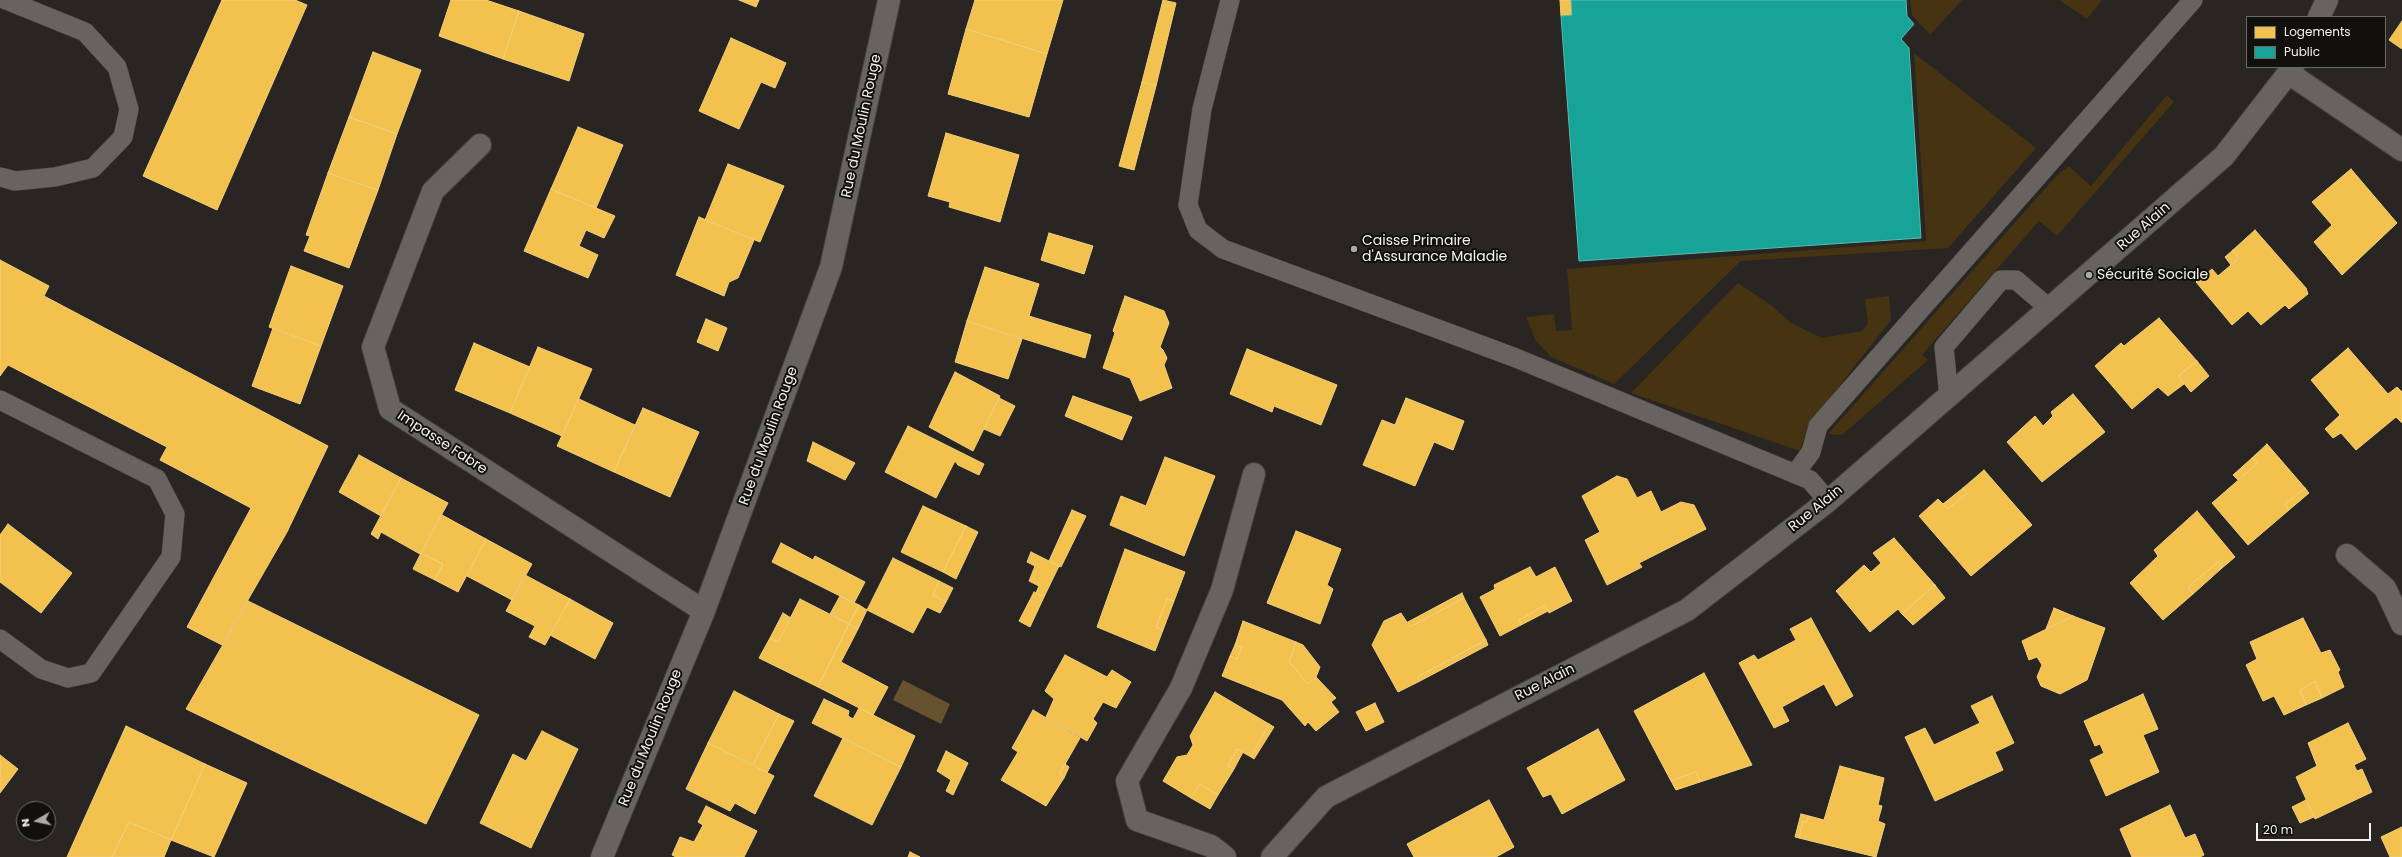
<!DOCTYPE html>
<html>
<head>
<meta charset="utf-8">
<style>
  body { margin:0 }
  #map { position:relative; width:2402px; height:857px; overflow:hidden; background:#282522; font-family:Poppins,sans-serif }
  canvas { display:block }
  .legend { position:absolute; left:2246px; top:16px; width:140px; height:52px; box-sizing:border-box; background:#12100c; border:1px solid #6d6a66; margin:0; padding:5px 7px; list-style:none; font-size:12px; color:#f5f1ec }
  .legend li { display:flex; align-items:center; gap:8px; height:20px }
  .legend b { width:20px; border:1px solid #6d6a66 }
  .north { position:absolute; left:16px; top:801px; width:40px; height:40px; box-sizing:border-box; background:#12100c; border:1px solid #6d6a66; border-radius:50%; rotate:261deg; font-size:11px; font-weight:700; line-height:16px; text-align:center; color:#f5f1ec }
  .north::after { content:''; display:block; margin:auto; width:14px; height:18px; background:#adaaa5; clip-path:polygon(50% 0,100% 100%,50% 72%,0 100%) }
  .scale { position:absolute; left:2256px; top:823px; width:115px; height:18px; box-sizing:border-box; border:2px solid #f5f1ec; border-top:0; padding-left:5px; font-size:12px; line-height:14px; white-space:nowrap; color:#f5f1ec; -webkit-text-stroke:3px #12100c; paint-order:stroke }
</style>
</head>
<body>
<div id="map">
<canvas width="2402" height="857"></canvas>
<ul class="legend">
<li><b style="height:11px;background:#f2c14e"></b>Logements</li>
<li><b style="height:11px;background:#17a398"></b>Public</li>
</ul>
<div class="north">N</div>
<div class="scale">20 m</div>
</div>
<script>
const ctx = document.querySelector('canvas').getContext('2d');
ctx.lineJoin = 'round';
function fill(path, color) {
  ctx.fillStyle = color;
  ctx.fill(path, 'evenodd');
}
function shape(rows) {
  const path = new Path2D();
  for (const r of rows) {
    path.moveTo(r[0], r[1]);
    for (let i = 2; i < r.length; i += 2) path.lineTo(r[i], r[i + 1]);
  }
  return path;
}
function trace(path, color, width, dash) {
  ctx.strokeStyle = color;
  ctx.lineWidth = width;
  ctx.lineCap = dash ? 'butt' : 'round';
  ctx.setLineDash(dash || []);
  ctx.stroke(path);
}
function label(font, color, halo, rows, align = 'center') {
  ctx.font = font + ' Poppins,sans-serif';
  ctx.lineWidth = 4;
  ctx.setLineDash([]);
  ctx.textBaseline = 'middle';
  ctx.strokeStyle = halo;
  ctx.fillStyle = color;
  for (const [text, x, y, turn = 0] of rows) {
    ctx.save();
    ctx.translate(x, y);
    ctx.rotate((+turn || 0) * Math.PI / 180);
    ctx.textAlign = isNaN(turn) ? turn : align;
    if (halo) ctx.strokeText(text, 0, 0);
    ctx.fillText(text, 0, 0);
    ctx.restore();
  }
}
const green = shape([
  [1910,0,1962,0,1930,35,1912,15],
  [2059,0,2102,0,2087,19],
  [1914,53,2036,148,1948,248,1741,261,1614,384,1551,357,1536,341,1526,317,1554,314,1556,331,1572,330,1567,269,1926,241],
  [2167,95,2174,102,2057,236,2039,221,1922,355,1928,360,1842,435,1828,434,2058,174,2069,166,2091,186],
  [1738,283,1771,305,1791,323,1822,338,1862,331,1868,323,1865,299,1889,296,1891,320,1807,427,1800,451,1631,393]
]);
const water = shape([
  [903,680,950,704,941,724,893,700]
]);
const homes = shape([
  [222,0,295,0,307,5,217,210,143,176,222,0],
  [451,0,486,0,519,11,503,59,439,36,451,0],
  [739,0,759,0,756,7,739,0],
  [975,0,1063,0,1047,54,966,29,975,0],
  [1163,0,1176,3,1156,86,1142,82,1163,0],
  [1560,0,1571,0,1572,15,1561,16,1560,0],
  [519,11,584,34,569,81,503,59,519,11],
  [2402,21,2402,49,2389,40,2402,21],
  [966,29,1047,54,1029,117,948,94,966,29],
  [731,38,786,63,775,88,761,82,739,129,699,111,731,38],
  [373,52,421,70,397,134,349,117,373,52],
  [1142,82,1156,86,1134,170,1119,166,1142,82],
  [349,117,397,134,378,190,328,173,349,117],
  [578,127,623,145,596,208,551,189,578,127],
  [946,133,1019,155,1000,222,949,207,950,202,928,196,946,133],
  [728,164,784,186,760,242,705,220,728,164],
  [2351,169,2397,223,2342,275,2314,242,2332,225,2312,202,2351,169],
  [328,173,378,190,349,268,304,251,310,236,306,235,328,173],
  [551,189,615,216,604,238,586,230,579,246,598,255,588,278,524,251,551,189],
  [699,217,754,240,738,278,729,282,724,296,676,275,699,217],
  [2255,230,2306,288,2308,294,2289,309,2285,305,2261,325,2248,311,2232,325,2196,282,2212,269,2218,276,2231,265,2239,258,2233,250,2255,230],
  [1049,233,1093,246,1084,274,1041,260,1049,233],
  [2233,250,2239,258,2231,265,2225,257,2233,250],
  [0,260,49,286,44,296,328,446,287,532,222,645,187,627,251,508,160,460,167,447,8,365,0,376,0,260],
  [291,266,343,286,321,346,269,327,291,266],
  [985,267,1039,284,1029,316,1091,335,1085,358,967,321,985,267],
  [1125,296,1164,311,1169,323,1160,347,1163,350,1167,358,1164,365,1172,388,1140,401,1130,378,1103,368,1115,333,1113,331,1125,296],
  [2159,318,2197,361,2178,376,2184,384,2168,396,2158,387,2132,409,2095,366,2121,343,2124,346,2159,318],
  [706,319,727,328,718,351,697,342,706,319],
  [967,321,1022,339,1008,379,955,362,967,321],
  [273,328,321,346,300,404,252,386,273,328],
  [474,343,530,367,510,413,455,390,474,343],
  [538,347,592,369,562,436,510,413,538,347],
  [2348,348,2388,394,2397,387,2402,392,2402,423,2396,417,2356,450,2341,433,2333,438,2325,429,2340,415,2311,380,2348,348],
  [1247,349,1337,385,1321,425,1274,406,1272,412,1230,394,1247,349],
  [2197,361,2209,376,2191,392,2178,376,2197,361],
  [955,372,1000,396,973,451,929,427,955,372],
  [2073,394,2105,432,2042,482,2007,442,2035,416,2043,426,2053,416,2051,412,2073,394],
  [1073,396,1132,417,1122,440,1065,416,1073,396],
  [999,398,1015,406,1000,436,984,429,999,398],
  [1406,398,1464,421,1453,450,1434,442,1415,486,1363,465,1382,420,1395,425,1406,398],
  [579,399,635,425,614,472,557,446,579,399],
  [643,408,699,432,670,497,614,472,643,408],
  [908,426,984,464,979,475,958,465,955,461,936,498,885,472,908,426],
  [813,442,855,463,845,480,807,461,813,442],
  [2267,444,2305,488,2285,504,2289,510,2248,545,2212,503,2258,463,2252,458,2267,444],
  [359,455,401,478,381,516,339,492,359,455],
  [1165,457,1215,476,1184,556,1110,525,1121,496,1146,506,1165,457],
  [2252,458,2258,463,2238,480,2233,475,2252,458],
  [1984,470,2032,525,1971,576,1919,516,1938,499,1948,509,1967,493,1963,488,1984,470],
  [1617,476,1627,479,1637,498,1651,491,1661,512,1681,502,1694,505,1706,529,1639,563,1642,567,1607,585,1585,540,1600,532,1582,496,1617,476],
  [401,478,448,503,420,554,381,532,378,539,371,534,401,478],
  [1963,488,1967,493,1948,509,1943,504,1963,488],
  [2305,488,2309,493,2289,510,2285,504,2305,488],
  [923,506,966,526,943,572,901,552,923,506],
  [1072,510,1086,516,1061,567,1049,561,1072,510],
  [2197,511,2235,557,2222,568,2218,562,2188,587,2193,594,2163,620,2130,583,2158,556,2154,550,2197,511],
  [442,515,486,539,458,592,435,580,443,564,421,553,442,515],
  [8,524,72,573,41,613,0,582,0,535,8,524],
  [966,526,978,532,956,579,943,572,966,526],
  [1296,531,1341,549,1327,585,1333,589,1320,624,1267,603,1296,531],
  [1894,538,1935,585,1902,614,1898,609,1870,632,1836,591,1864,565,1871,572,1881,563,1873,553,1894,538],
  [486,539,532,564,512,600,467,576,486,539],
  [781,543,813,560,815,556,865,582,854,603,772,562,781,543],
  [1125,549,1185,572,1174,601,1167,599,1156,627,1163,630,1155,651,1097,627,1125,549],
  [1031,552,1059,566,1044,597,1036,593,1039,586,1029,581,1035,566,1027,562,1031,552],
  [421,553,443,564,435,580,413,569,421,553],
  [893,558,939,581,933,595,946,602,940,613,927,607,913,633,867,610,893,558],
  [2218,562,2222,568,2193,594,2188,587,2218,562],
  [1530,567,1536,577,1555,567,1572,601,1549,613,1545,605,1519,620,1521,625,1500,636,1480,597,1495,589,1494,585,1530,567],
  [525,575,570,599,545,645,529,637,535,626,506,611,525,575],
  [939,581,953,588,946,602,933,595,939,581],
  [1935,585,1945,598,1913,625,1902,614,1935,585],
  [1034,592,1044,597,1030,627,1019,621,1034,592],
  [1462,593,1464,598,1410,627,1406,623,1462,593],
  [840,596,859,605,849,624,830,614,840,596],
  [1464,598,1486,640,1417,677,1420,681,1398,692,1372,645,1384,621,1401,613,1410,627,1464,598],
  [570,599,613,623,595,659,550,635,570,599],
  [800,599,849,624,818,687,759,658,770,638,778,642,800,599],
  [1167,599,1174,601,1163,630,1156,627,1167,599],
  [248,601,479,715,426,824,186,709,248,601],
  [859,605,867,610,858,629,849,624,859,605],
  [1545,605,1548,611,1521,625,1519,620,1545,605],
  [2054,608,2073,616,2046,629,2054,608],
  [783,613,791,618,778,642,770,638,783,613],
  [2073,616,2105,628,2087,680,2060,694,2041,686,2037,677,2042,665,2037,657,2029,660,2022,641,2073,616],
  [1811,618,1853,696,1836,706,1824,684,1782,707,1789,721,1774,728,1739,663,1754,655,1758,660,1796,640,1790,629,1811,618],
  [2303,618,2321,653,2330,650,2340,670,2338,672,2344,687,2322,698,2315,681,2300,690,2306,705,2284,715,2274,696,2263,701,2246,665,2257,659,2250,642,2303,618],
  [1243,621,1296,642,1289,662,1308,684,1316,677,1336,698,1331,702,1339,712,1316,731,1308,722,1305,726,1282,700,1222,676,1230,656,1237,659,1242,647,1235,645,1243,621],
  [849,624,858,629,841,662,888,687,873,715,818,687,849,624],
  [1486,640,1488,645,1420,681,1417,677,1486,640],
  [1296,642,1303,645,1320,667,1316,677,1308,684,1289,662,1296,642],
  [1235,645,1242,647,1237,659,1230,656,1235,645],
  [1065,655,1107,677,1112,670,1131,682,1116,708,1103,702,1093,719,1097,723,1087,741,1046,717,1054,699,1045,691,1065,655],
  [1704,673,1752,765,1700,782,1696,772,1671,781,1634,711,1704,673],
  [2315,681,2322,698,2306,705,2300,690,2315,681],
  [734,691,779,714,753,765,708,743,734,691],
  [1215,692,1269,724,1251,757,1237,749,1228,766,1234,769,1218,795,1200,784,1191,798,1163,781,1177,757,1187,755,1193,745,1190,736,1215,692],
  [2143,694,2158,729,2143,735,2159,772,2106,796,2090,760,2104,753,2100,744,2095,746,2084,721,2143,694],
  [1992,696,2014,743,1995,752,2003,770,1935,801,1905,737,1925,728,1934,745,1980,723,1971,706,1992,696],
  [824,699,849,711,848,716,853,719,859,708,915,736,901,767,812,723,824,699],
  [1375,703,1384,722,1366,731,1356,712,1375,703],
  [1033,710,1080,738,1060,773,1064,778,1046,806,1001,780,1018,752,1012,748,1033,710],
  [779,714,794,721,767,773,753,765,779,714],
  [2348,723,2366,759,2354,765,2357,771,2362,769,2372,792,2315,819,2296,777,2317,766,2308,743,2348,723],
  [1269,724,1274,727,1254,759,1251,757,1269,724],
  [126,726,205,764,171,840,129,822,112,857,67,857,126,726],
  [1598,729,1625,780,1562,814,1551,794,1543,797,1527,768,1598,729],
  [542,731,578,749,531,848,480,823,513,754,526,761,542,731],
  [843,738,901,767,872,825,814,796,843,738],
  [708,743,774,776,755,814,735,803,730,811,686,789,708,743],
  [1237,749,1243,752,1234,769,1228,766,1237,749],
  [946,751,968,763,953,795,946,791,951,780,937,771,946,751],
  [0,755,18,769,0,793,0,755],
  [205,764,247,783,214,857,171,840,205,764],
  [1065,764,1069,767,1064,778,1060,773,1065,764],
  [1840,766,1884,778,1878,805,1882,806,1878,821,1885,824,1876,857,1799,838,1803,821,1806,823,1809,816,1824,820,1840,766],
  [1696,772,1700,782,1676,790,1671,781,1696,772],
  [1200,784,1218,795,1210,809,1191,798,1200,784],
  [1489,800,1514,847,1496,857,1414,857,1407,844,1489,800],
  [2306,800,2314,817,2300,823,2292,807,2306,800],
  [2170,805,2185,838,2195,834,2204,855,2200,857,2132,857,2120,829,2170,805],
  [706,806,757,831,744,857,676,857,672,855,680,837,694,842,703,825,698,822,706,806],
  [1801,814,1809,816,1806,823,1803,821,1799,838,1795,837,1801,814],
  [129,822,171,840,164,857,112,857,129,822],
  [2402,827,2402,857,2390,857,2381,837,2402,827],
  [910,852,920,857,908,857,910,852]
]);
const public = shape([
  [1571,0,1906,0,1907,16,1914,24,1901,39,1909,48,1921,238,1579,261,1561,16,1572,15,1571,0]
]);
const lane = shape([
  [1230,0,1202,109,1188,205,1198,230,1223,249,1516,358,1810,480,1828,501],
  [0,177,15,181,55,177,93,168,123,137,129,109,117,67,85,32,6,0],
  [1949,397,1944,347,2001,280,2016,280,2050,309],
  [0,400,157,479,175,514,171,557,91,673,68,678,41,669,0,639],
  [1795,474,1811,452,1818,426,2193,0]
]);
const street = shape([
  [2319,17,2327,0],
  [2290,74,2402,150],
  [480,145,433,191,373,347,390,409,704,611],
  [2347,555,2385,588,2402,624],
  [602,857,704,611,831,267,889,0],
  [1225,857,1211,846,1137,820,1127,781,1181,688,1222,590,1254,474],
  [1272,857,1326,797,1687,610,1828,501,2224,156,2293,67]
]);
const markers = [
  [1354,249,4,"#adaaa5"],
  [2089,275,4,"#adaaa5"]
];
const streetNames = [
  ["Rue du Moulin Rouge",862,126,-78],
  ["Rue Alain",2144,227,-41],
  ["Rue du Moulin Rouge",769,436,-70],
  ["Impasse Fabre",442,443,33],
  ["Rue Alain",1816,509,-39],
  ["Rue Alain",1545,683,-27],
  ["Rue du Moulin Rouge",651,738,-68]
];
const poiNames = [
  ["Caisse Primaire",1362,241],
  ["d'Assurance Maladie",1362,257],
  ["Sécurité Sociale",2097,275]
];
fill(green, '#453312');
fill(water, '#67522f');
fill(homes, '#f2c14e');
trace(homes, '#f3cf7d', 1);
fill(public, '#17a398');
trace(public, '#5abab1', 1);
trace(lane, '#423f3d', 20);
trace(street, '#423f3d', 24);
trace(lane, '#666360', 19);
trace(street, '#666360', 22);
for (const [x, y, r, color] of markers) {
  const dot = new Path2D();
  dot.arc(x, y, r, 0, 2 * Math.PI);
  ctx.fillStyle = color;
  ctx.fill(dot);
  trace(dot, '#12100c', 1.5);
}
label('14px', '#f5f1ec', '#12100c', streetNames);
label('14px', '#f5f1ec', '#12100c', poiNames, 'left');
</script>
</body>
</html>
